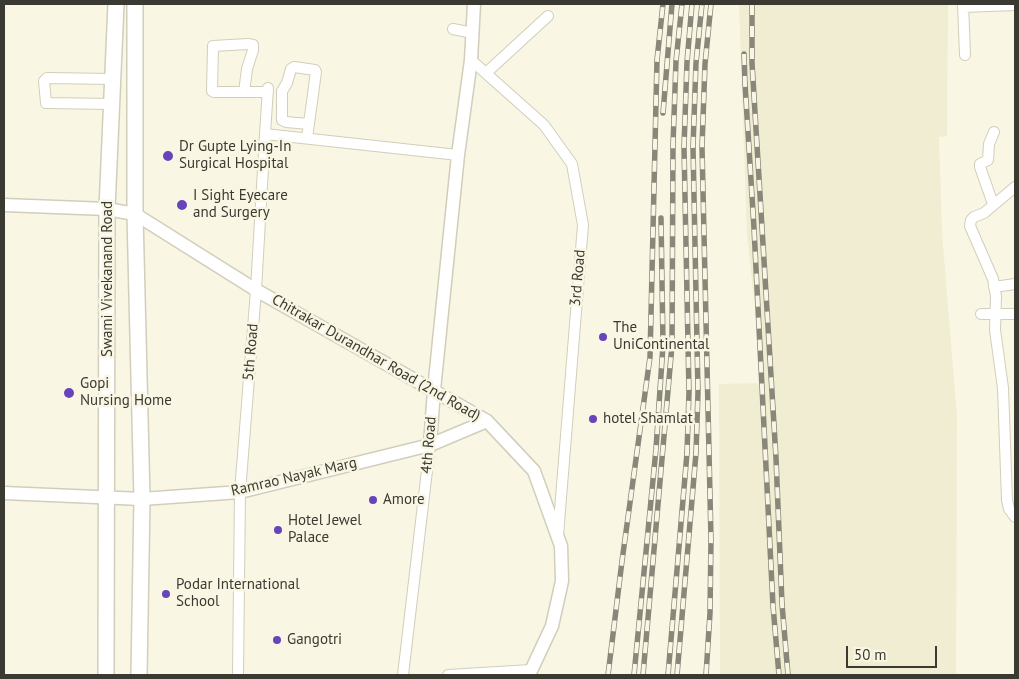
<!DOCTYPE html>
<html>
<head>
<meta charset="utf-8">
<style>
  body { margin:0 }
  #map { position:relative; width:1019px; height:679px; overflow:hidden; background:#f9f6e3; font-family:"PT Sans",sans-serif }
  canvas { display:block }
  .frame { position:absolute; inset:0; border:5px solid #3b3a32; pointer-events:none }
  .scale { position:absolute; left:846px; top:646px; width:91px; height:22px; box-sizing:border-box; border:2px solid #3b3a32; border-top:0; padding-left:6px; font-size:15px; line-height:18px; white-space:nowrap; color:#3b3a32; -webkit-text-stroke:4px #f9f6e3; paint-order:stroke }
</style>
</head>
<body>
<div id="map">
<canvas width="1019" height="679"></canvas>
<div class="frame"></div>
<div class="scale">50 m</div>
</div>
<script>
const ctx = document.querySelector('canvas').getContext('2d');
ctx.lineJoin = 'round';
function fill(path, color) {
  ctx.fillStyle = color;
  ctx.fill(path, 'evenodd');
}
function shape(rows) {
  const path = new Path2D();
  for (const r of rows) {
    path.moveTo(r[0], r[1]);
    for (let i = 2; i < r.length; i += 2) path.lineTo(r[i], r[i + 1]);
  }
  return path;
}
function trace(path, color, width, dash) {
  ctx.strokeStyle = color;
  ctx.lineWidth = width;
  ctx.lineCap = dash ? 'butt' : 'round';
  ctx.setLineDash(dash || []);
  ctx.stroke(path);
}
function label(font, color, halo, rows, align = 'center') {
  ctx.font = font + ' "PT Sans",sans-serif';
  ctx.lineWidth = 5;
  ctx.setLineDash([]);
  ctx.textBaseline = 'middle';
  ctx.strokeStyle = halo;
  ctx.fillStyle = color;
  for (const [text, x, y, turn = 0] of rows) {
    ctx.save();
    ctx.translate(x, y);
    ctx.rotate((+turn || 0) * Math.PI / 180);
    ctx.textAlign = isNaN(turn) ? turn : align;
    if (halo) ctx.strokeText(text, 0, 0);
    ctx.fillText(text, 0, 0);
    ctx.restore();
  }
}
const built = shape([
  [739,4,948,4,947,136,939,137,942,232,957,417,956,675,720,675,719,384,763,383,747,235]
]);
const minor = shape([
  [963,4,965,55],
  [963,7,1015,5],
  [453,29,473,33],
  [471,60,544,125,572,164,583,225,558,535],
  [486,73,548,16],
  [244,92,247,69,253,50,253,45,248,44,213,46,212,91,214,92,268,92],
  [112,104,46,103,44,81,47,78,113,79],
  [265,134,268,88],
  [307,138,316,72,315,70,294,67,291,69,287,83,282,91,282,120,286,122,309,124],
  [1015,187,984,213,974,217,971,220,970,226,993,279,996,296,995,330,1003,388,1007,500,1009,509,1015,517],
  [993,204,980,167,980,164,988,160,989,144,994,132],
  [994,287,1015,284],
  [981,314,1015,314],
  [238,675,240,492,256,290,265,134,458,155],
  [403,675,430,445],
  [448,675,531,670]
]);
const tertiary = shape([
  [4,205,107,209,135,214,256,290,487,421,534,471,561,546,562,581,552,626,529,675],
  [430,445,434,390,458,155,471,60,474,4],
  [4,493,142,499,240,492,430,445,487,421]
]);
const primary = shape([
  [135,4,135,214,142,499,139,675],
  [106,675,107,209,116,4]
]);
const rail = shape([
  [752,4,752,63,776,458,782,604,788,675],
  [744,54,745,84,754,228,773,606,779,675],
  [663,113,672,4],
  [608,675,622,561,650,357,657,60,663,4],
  [634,675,656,449,663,345,661,218],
  [643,675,672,345,673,145,676,61,682,4],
  [668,675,687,453,689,392,684,147,687,62,692,4],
  [677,675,696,453,698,392,693,147,696,63,702,4],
  [706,675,710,613,711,539,702,147,705,64,711,4]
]);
const markers = [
  [168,156,6,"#6743bc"],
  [182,205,6,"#6743bc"],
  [603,337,5,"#6743bc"],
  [69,393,6,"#6743bc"],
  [593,419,5,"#6743bc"],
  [373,500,5,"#6743bc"],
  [278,530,5,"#6743bc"],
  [166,594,5,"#6743bc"],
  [277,640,5,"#6743bc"]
];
const poiNames = [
  ["Dr Gupte Lying-In",179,147],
  ["Surgical Hospital",179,164],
  ["I Sight Eyecare",193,196],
  ["and Surgery",193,213],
  ["The",613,328],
  ["UniContinental",613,345],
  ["Gopi",80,384],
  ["Nursing Home",80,401],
  ["hotel Shamlat",603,419],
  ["Amore",383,500],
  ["Hotel Jewel",288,521],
  ["Palace",288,538],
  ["Podar International",176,585],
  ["School",176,602],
  ["Gangotri",287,640]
];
const streetNames = [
  ["3rd Road",578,278,-85],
  ["Swami Vivekanand Road",108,279,-90],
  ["5th Road",251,352,-85],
  ["Chitrakar Durandhar Road (2nd Road)",376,358,30],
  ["4th Road",429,445,-85],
  ["Ramrao Nayak Marg",294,477,-13]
];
fill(built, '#f1edd2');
trace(minor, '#d1cebb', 12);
trace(tertiary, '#d1cebb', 15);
trace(primary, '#d1cebb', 18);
trace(minor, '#fff', 10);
trace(tertiary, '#fff', 12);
trace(primary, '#fff', 15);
trace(rail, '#89877a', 5.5);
trace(rail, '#f9f6e3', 4, [11]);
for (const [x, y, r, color] of markers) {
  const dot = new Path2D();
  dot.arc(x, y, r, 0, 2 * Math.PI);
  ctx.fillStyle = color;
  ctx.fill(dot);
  trace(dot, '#f9f6e3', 2);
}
label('15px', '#3b3a32', '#f9f6e3', poiNames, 'left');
label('15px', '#3b3a32', '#f9f6e3', streetNames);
</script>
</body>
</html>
